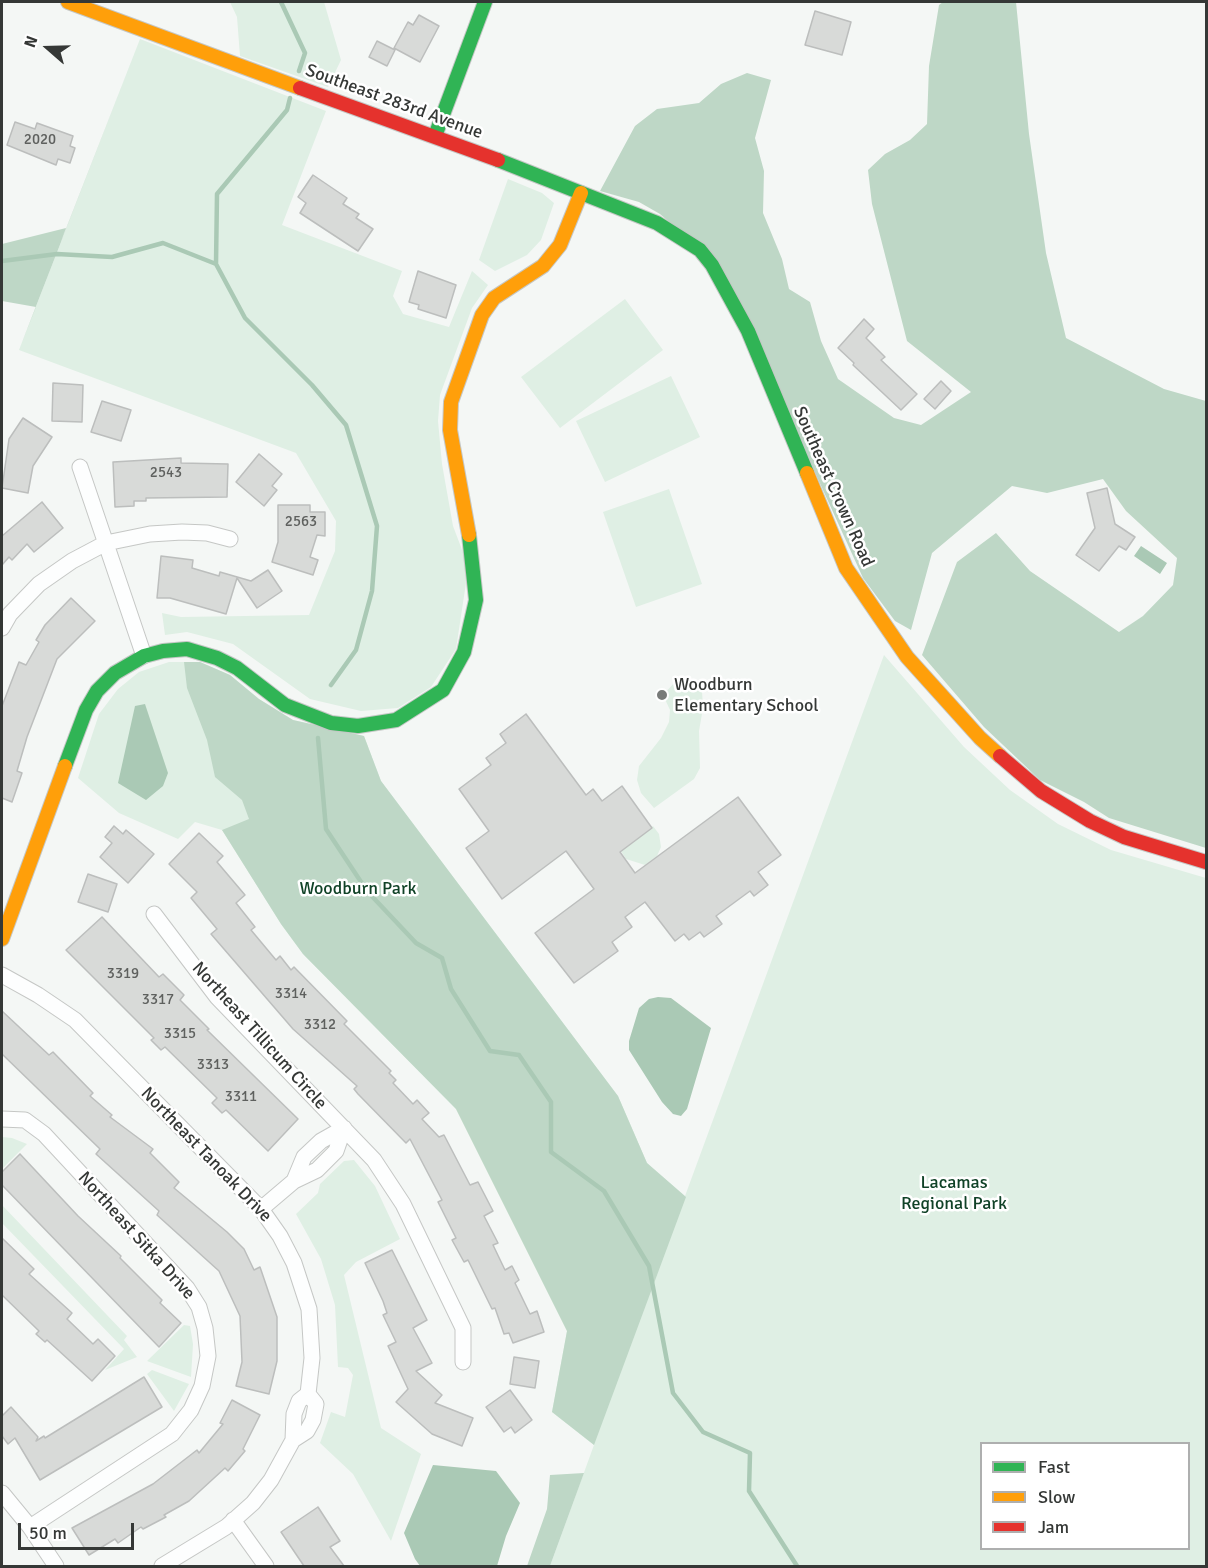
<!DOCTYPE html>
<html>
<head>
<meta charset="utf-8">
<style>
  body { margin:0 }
  #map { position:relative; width:1208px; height:1568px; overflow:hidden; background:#f4f7f5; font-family:Signika,sans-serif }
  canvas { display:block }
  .frame { position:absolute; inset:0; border:3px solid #353836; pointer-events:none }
  .legend { position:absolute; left:980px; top:1442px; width:210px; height:108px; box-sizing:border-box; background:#fff; border:2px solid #aeafaf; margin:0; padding:8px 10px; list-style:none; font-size:18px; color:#353836 }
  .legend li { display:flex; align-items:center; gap:12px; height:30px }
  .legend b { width:30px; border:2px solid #aeafaf }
  .north { position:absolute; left:18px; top:18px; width:60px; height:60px; -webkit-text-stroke:4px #fff; paint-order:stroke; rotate:290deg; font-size:16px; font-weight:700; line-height:24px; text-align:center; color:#353836 }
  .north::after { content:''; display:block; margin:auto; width:21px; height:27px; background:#353836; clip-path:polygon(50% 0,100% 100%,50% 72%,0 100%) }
  .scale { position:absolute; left:18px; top:1523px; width:116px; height:27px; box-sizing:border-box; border:3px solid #353836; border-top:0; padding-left:8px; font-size:18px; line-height:21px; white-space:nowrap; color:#353836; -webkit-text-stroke:4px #fff; paint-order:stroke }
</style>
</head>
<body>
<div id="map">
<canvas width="1208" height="1568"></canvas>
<div class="frame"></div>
<ul class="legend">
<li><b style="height:8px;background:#30b455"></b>Fast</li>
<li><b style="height:8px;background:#ff9f0a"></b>Slow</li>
<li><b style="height:8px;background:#e5322d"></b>Jam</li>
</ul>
<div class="north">N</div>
<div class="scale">50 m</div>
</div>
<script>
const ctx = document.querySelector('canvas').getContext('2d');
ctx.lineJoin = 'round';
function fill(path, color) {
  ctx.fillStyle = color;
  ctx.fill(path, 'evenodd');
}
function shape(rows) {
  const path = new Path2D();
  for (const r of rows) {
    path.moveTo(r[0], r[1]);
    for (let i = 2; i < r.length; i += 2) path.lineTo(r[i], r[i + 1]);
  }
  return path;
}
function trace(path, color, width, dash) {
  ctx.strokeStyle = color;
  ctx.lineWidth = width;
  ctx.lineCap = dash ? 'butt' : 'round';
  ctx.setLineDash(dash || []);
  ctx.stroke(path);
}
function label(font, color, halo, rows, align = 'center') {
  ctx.font = font + ' Signika,sans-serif';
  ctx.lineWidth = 5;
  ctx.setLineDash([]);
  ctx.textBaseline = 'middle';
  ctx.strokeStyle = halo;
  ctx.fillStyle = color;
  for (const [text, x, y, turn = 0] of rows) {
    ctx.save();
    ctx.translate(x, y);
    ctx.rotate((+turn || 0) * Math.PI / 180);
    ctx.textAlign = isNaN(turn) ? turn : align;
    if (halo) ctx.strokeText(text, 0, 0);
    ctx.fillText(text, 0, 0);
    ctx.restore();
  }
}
const green = shape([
  [230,2,324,2,341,60,328,87,240,56,237,17],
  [140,39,326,111,282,225,402,271,393,296,403,314,449,327,472,271,488,285,472,308,440,395,438,421,442,464,453,526,464,555,466,583,456,649,431,687,398,708,361,711,310,699,233,644,187,632,165,635,162,613,181,617,309,615,335,551,336,521,296,453,19,350],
  [508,179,542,193,554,203,541,240,527,255,495,271,479,260],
  [625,299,663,350,560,428,521,377],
  [671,376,700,437,605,482,576,421],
  [669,489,702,584,636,607,603,512],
  [884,655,964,747,1010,790,1058,824,1111,850,1206,878,1206,1566,550,1566,594,1445,552,1412,567,1331,456,1109,303,954,281,924,222,830,195,822,178,839,119,813,78,778,99,714,118,689,139,672,169,662,200,662,230,675,259,699,293,720,364,736,381,781,618,1096,647,1163,685,1196],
  [982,1444,1188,1444,1188,1548,982,1548],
  [687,679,697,683,702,691,703,708,699,731,700,768,694,779,654,808,641,793,637,780,639,766,661,738,669,722,670,710,663,695,675,682],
  [653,826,659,834,661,847,657,856,645,865,626,859,621,851],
  [2,1137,12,1138,27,1144,2,1169],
  [354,1160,375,1186,400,1239,356,1262,344,1275,381,1428,421,1454,391,1541,353,1474,320,1443,331,1412,345,1417,353,1375,348,1368,338,1367,335,1305,321,1259,296,1214,318,1193,320,1184,344,1161],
  [2,1205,127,1336,124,1340,137,1357,105,1370,124,1349,2,1223],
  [184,1325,190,1326,193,1344,191,1377,147,1361],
  [152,1370,189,1384,174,1411,147,1374]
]);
const forest = shape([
  [943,2,1016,2,1029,134,1046,253,1066,338,1164,389,1206,401,1206,848,1109,818,1084,802,1040,780,984,727,922,655,957,562,996,533,1030,571,1119,632,1143,616,1173,585,1177,558,1126,511,1103,479,1047,493,1012,486,932,553,911,630,895,621,863,578,723,270,660,214,639,202,600,191,635,126,657,109,699,103,721,84,747,73,771,80,755,138,764,171,763,213,782,259,789,289,810,302,821,341,838,379,894,418,921,425,971,392,907,341,872,204,868,170,885,154,910,140,927,124,929,66,939,5],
  [140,39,19,350,36,307,2,301,2,244,66,228,60,244],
  [184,662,200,662,230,675,259,699,293,720,364,736,381,781,618,1096,647,1163,686,1197,594,1445,552,1412,567,1331,456,1109,303,954,281,924,222,830,249,819,242,800,215,777,207,740,187,688],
  [584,1473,550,1566,527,1566,547,1509,550,1475]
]);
const water = shape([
  [1141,546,1167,563,1160,574,1134,556],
  [145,704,168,773,163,786,146,800,118,783,135,706],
  [658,997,671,998,711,1028,687,1109,681,1116,673,1114,662,1102,629,1050,629,1041,639,1008,649,999],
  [433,1465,496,1471,520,1503,506,1536,497,1566,420,1566,415,1559,404,1533]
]);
const stream = shape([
  [281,2,305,53,299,71],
  [290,98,287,110,217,194,216,264,245,318,312,385,346,425,377,526,372,591,356,650,331,685],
  [2,261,57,254,112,257,163,243,216,264],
  [318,738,326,829,367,891,416,943,442,958,451,989,490,1051,519,1055,551,1102,551,1152,604,1191,649,1266,673,1393,703,1432,750,1453,749,1491,797,1566]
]);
const building = shape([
  [815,11,851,22,842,55,805,45,815,11],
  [419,15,439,26,420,62,394,48,408,22,413,25,419,15],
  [377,41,395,50,387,66,369,57,377,41],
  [15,122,35,129,37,123,73,136,70,146,75,148,70,163,58,159,56,165,7,145,15,122],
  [313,175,347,198,343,204,359,214,356,218,373,229,358,251,300,213,306,203,298,197,313,175],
  [418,271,456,285,446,318,418,309,419,305,409,302,418,271],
  [864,319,874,329,866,338,885,357,881,360,917,394,901,410,853,365,854,363,838,348,864,319],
  [941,381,951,391,935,409,924,399,941,381],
  [53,383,83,385,82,422,52,421,53,383],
  [102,401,131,410,121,441,91,432,102,401],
  [23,418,52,437,33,466,28,493,2,488,9,439,23,418],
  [259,454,282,474,272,486,277,490,264,506,236,482,259,454],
  [181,458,181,463,228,464,227,497,146,498,146,501,134,501,134,506,115,507,113,462,181,458],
  [1107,488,1115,524,1135,537,1126,550,1119,546,1099,571,1076,555,1095,528,1087,493,1107,488],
  [42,502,63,528,34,552,27,544,12,560,9,557,2,565,2,536,42,502],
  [278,505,310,505,310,512,325,512,325,536,317,535,310,557,318,560,313,575,272,562,278,542,278,505],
  [161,556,193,560,192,568,219,576,220,572,251,581,268,570,282,591,257,608,237,578,226,614,170,598,157,598,161,556],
  [71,598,95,621,57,659,27,737,17,771,22,773,12,802,2,798,2,706,19,662,26,665,39,642,36,640,45,625,71,598],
  [526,714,586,795,593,789,602,801,622,786,652,828,620,852,635,873,738,797,781,855,758,872,768,885,754,896,750,891,716,916,722,924,704,937,700,932,689,940,684,934,675,941,645,902,625,917,632,927,612,942,618,951,574,983,535,933,594,889,566,851,502,899,466,848,489,831,459,789,491,765,486,758,506,743,500,734,526,714],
  [114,826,123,834,126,830,154,854,128,883,100,857,112,843,105,837,114,826],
  [199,833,223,856,217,862,245,895,236,903,255,927,251,930,276,960,280,956,291,970,294,967,347,1021,344,1024,391,1071,389,1073,396,1080,393,1083,413,1104,417,1100,429,1113,422,1119,439,1137,444,1135,470,1185,478,1182,493,1211,484,1216,498,1243,493,1245,505,1270,512,1266,519,1280,515,1283,530,1314,537,1311,544,1332,513,1343,509,1333,504,1334,495,1308,492,1309,468,1260,464,1262,452,1240,456,1238,438,1202,442,1200,410,1139,406,1143,358,1094,354,1089,357,1086,293,1029,211,934,217,929,191,898,197,892,169,864,199,833],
  [88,874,117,884,108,912,78,902,88,874],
  [102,917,159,977,163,974,184,995,180,1000,209,1029,207,1030,298,1119,268,1151,226,1110,222,1113,212,1103,217,1098,165,1047,161,1050,151,1040,154,1038,66,950,102,917],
  [2,1011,49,1055,53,1052,93,1093,90,1096,112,1115,110,1117,153,1149,150,1153,179,1182,174,1188,227,1232,244,1249,254,1270,260,1267,277,1317,277,1361,269,1394,236,1386,242,1362,240,1316,219,1271,157,1215,159,1211,96,1154,100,1149,2,1054,2,1011],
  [20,1154,78,1216,121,1256,120,1258,162,1300,160,1303,181,1323,159,1347,2,1185,2,1172,20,1154],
  [2,1238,34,1269,29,1274,72,1313,67,1319,93,1344,98,1339,115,1356,92,1381,47,1340,45,1342,36,1334,39,1331,2,1295,2,1238],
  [392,1250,427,1320,413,1328,432,1363,416,1371,442,1395,435,1403,473,1418,462,1446,432,1434,396,1402,408,1389,388,1346,396,1342,383,1315,387,1313,383,1301,365,1263,392,1250],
  [514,1357,539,1361,535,1388,510,1384,514,1357],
  [144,1377,162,1407,40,1480,15,1438,8,1444,2,1436,2,1416,11,1407,38,1437,36,1441,44,1436,45,1438,144,1377],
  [510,1390,532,1420,515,1433,511,1427,504,1432,486,1407,510,1390],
  [232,1400,260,1415,243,1449,245,1451,228,1471,225,1468,189,1501,164,1515,166,1517,143,1529,141,1527,118,1543,115,1539,89,1555,72,1528,153,1484,197,1450,199,1453,223,1424,220,1423,232,1400],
  [318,1507,340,1541,330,1547,344,1566,304,1566,281,1532,318,1507]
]);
const street = shape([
  [80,467,144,656],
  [2,628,10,614,39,584,72,561,106,543,150,534,182,532,207,533,230,539],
  [154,914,217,997,374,1160,403,1204,463,1328,463,1362],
  [2,975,38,995,75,1020,261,1209,280,1236,294,1263,309,1309,312,1358,308,1394,299,1401,294,1414,293,1440],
  [2,1119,25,1120,44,1134,187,1288,199,1307,205,1328,208,1356,202,1386,191,1410,172,1434,30,1527],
  [294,1181,304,1157,321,1141,344,1128],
  [261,1209,294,1181,317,1170,336,1151,344,1128],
  [2,1493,30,1527,56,1566],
  [233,1520,266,1566],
  [162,1566,226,1527,253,1503,271,1480,293,1440,307,1431,313,1420,316,1404,308,1394]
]);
const fast = shape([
  [435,136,485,2],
  [498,160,657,223,700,250,712,265,748,331,807,473],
  [65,766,86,710,97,691,115,673,144,656,163,651,187,649,217,658,237,668,285,705,331,723,358,726,396,720,443,690,464,652,476,600,469,535]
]);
const slow = shape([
  [68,2,300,88],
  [807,473,846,568,907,657,980,738,1000,756],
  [469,535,450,430,451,402,482,315,494,298,543,266,560,245,581,193],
  [2,939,65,766]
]);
const jam = shape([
  [300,88,498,160],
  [1000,756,1041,791,1090,821,1124,837,1206,862]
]);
const markers = [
  [662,695,6,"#787b79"]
];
const numberNames = [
  ["2020",40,140],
  ["2543",166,473],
  ["2563",301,522],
  ["3319",123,974],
  ["3314",291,994],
  ["3317",158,1000],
  ["3312",320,1025],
  ["3315",180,1034],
  ["3313",213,1065],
  ["3311",241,1097]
];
const streetNames = [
  ["Southeast 283rd Avenue",394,102,20],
  ["Southeast Crown Road",833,487,66],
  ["Northeast Tillicum Circle",259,1036,48],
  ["Northeast Tanoak Drive",206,1155,46],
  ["Northeast Sitka Drive",136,1236,48]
];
const poiNames = [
  ["Woodburn",674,685],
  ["Elementary School",674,706]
];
const parkNames = [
  ["Woodburn Park",358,889],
  ["Lacamas",954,1183],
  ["Regional Park",954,1204]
];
fill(green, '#dfefe4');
fill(forest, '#bed7c6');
fill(water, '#aac9b5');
trace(stream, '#aac9b5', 4.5);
fill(building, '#d8dad8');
trace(building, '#bcbebd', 1.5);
trace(street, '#c5c7c5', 17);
trace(fast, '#c5c7c5', 16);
trace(slow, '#c5c7c5', 16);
trace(jam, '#c5c7c5', 16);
trace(street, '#fdfefe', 15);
trace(fast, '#30b455', 14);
trace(slow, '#ff9f0a', 14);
trace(jam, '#e5322d', 14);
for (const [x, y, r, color] of markers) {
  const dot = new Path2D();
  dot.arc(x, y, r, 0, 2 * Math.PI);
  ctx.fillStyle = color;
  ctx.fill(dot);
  trace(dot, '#fff', 2);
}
label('15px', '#5e605e', null, numberNames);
label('18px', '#353836', '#fff', streetNames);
label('18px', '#353836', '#fff', poiNames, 'left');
label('18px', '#104227', '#fff', parkNames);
</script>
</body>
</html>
